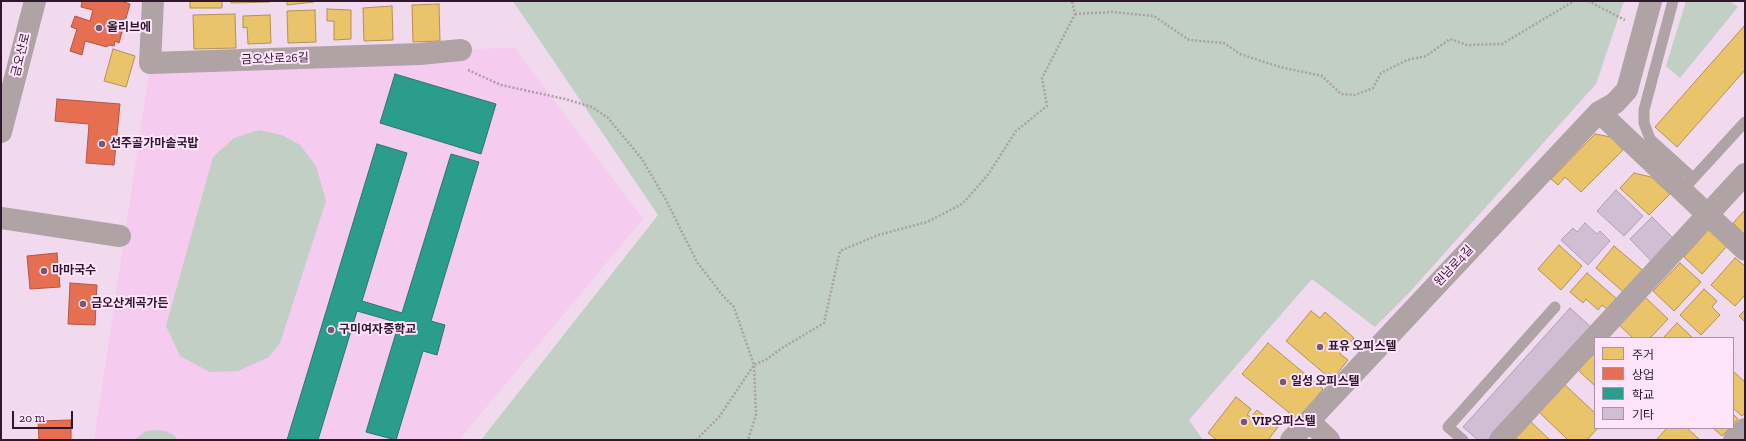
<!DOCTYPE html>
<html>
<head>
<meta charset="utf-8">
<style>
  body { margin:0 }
  #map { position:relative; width:1746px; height:441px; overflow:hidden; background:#f1daee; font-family:"Zilla Slab","Noto Sans KR",serif }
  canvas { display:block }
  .frame { position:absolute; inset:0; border:2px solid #30172d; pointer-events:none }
  .legend { position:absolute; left:1594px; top:337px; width:140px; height:92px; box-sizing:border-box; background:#ffe4fb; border:1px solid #ac92a9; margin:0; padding:5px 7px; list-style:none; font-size:12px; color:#30172d }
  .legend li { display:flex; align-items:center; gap:8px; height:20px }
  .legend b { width:20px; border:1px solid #ac92a9 }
  .scale { position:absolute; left:12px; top:411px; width:61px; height:18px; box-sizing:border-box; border:2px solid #30172d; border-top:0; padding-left:5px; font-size:12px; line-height:14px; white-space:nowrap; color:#30172d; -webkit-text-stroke:3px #ffe4fb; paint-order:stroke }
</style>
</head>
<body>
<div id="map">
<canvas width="1746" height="441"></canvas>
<div class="frame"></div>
<ul class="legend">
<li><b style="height:11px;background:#e9c46a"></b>주거</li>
<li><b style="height:11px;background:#e76f51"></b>상업</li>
<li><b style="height:11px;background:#2a9d8f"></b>학교</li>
<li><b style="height:11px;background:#d1bed5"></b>기타</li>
</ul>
<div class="scale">20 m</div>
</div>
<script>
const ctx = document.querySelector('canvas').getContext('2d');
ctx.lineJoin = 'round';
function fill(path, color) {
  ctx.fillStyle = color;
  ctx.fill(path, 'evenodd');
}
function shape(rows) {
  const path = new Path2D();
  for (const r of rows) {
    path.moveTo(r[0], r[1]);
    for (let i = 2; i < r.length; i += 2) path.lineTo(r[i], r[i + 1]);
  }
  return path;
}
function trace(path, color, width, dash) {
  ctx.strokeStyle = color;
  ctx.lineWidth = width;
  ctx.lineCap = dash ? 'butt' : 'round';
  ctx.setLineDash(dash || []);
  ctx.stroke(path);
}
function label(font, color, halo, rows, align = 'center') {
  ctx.font = font + ' "Zilla Slab","Noto Sans KR",serif';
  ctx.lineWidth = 4;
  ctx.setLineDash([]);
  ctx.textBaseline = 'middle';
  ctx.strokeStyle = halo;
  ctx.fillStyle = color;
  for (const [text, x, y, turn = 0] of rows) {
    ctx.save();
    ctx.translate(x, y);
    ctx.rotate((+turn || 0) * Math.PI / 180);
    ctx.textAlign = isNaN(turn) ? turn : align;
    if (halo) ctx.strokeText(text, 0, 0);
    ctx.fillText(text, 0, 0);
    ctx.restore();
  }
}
const built = shape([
  [515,48,643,219,459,440,94,440,150,66,460,49]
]);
const green = shape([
  [513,1,1624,1,1596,84,1408,294,1375,327,1312,279,1189,420,1203,440,481,440,658,215],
  [1686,1,1730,1,1738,7,1680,78,1666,66],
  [259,130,282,135,300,145,316,166,326,201,280,343,269,357,238,371,210,372,180,356,166,326,213,157,234,138],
  [156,430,165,431,174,435,178,440,134,440,146,431]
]);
const homes = shape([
  [190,1,222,1,222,8,190,8,190,1],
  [231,1,270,1,270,2,231,3,231,1],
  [287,1,314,1,314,2,287,5,287,1],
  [439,4,440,41,413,42,412,5,439,4],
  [392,6,393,40,364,41,363,8,392,6],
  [327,9,351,10,351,39,334,40,334,21,327,21,327,9],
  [315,10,316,42,288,43,287,11,315,10],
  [235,14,236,48,194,49,193,15,235,14],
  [270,15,271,43,248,44,247,27,243,28,243,16,270,15],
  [1745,25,1745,70,1677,147,1655,127,1745,25],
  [113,49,135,56,126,87,104,81,113,49],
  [1595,134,1611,137,1623,150,1581,192,1565,177,1558,185,1551,179,1595,134],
  [1634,173,1651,177,1670,194,1649,215,1620,188,1634,173],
  [1745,210,1745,235,1733,223,1745,210],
  [1709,229,1728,245,1702,274,1684,257,1709,229],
  [1559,245,1582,266,1561,290,1538,269,1559,245],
  [1614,246,1647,274,1628,296,1596,268,1614,246],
  [1735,258,1745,266,1745,295,1735,306,1711,285,1735,258],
  [1680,263,1701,282,1674,311,1653,291,1680,263],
  [1587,273,1618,300,1609,311,1602,305,1598,310,1586,299,1583,303,1570,292,1587,273],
  [1704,289,1717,301,1712,307,1720,315,1701,335,1680,315,1704,289],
  [1645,297,1668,319,1650,338,1633,338,1619,325,1645,297],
  [1745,310,1745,322,1739,316,1745,310],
  [1311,311,1320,318,1325,312,1354,338,1340,354,1348,360,1332,380,1286,341,1311,311],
  [1677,323,1693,338,1663,338,1677,323],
  [1268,343,1323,389,1298,420,1242,374,1268,343],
  [1595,353,1595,386,1578,370,1595,353],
  [1733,371,1745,382,1745,413,1742,416,1733,408,1733,371],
  [1565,385,1595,413,1595,428,1598,428,1587,440,1568,440,1539,412,1565,385],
  [1236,397,1251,409,1247,415,1251,417,1257,410,1278,427,1268,440,1217,440,1208,433,1236,397],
  [1733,414,1738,419,1733,425,1733,414],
  [1530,421,1550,440,1518,440,1515,436,1530,421],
  [1667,428,1687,428,1700,440,1656,440,1667,428],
  [1713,428,1730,428,1722,436,1713,428]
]);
const shops = shape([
  [82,1,121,1,130,4,119,43,115,41,114,46,108,45,107,47,85,41,82,55,70,51,77,29,71,27,75,16,90,21,93,10,81,7,82,1],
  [57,99,120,104,114,165,86,163,89,124,55,121,57,99],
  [57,253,60,287,30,289,27,256,57,253],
  [70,283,97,285,95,325,68,324,70,283],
  [71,420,71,440,39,440,38,421,71,420]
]);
const schools = shape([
  [395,74,496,104,481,154,380,123,395,74],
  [377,144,407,153,362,301,402,313,451,154,479,162,431,321,445,325,437,355,423,351,396,440,366,432,399,323,357,311,318,440,287,440,377,144]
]);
const building = shape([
  [1616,190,1643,216,1624,236,1597,211,1616,190],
  [1652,217,1678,243,1656,266,1630,239,1652,217],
  [1585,223,1597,234,1600,231,1610,241,1588,265,1561,240,1573,228,1577,232,1585,223],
  [1570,308,1591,327,1488,440,1478,440,1463,427,1570,308]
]);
const path = shape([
  [1588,1,1625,20],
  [1075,14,1112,12,1154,16,1189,40,1224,43,1240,54,1280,67,1322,76,1341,94,1355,95,1373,88,1381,73,1407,60,1426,56,1450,39,1467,45,1502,44,1574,1],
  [468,70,501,85,565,99,592,107,608,118,642,159,666,200,697,262,723,296,734,307,754,365,756,415,748,440],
  [696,440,719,417,754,365,767,359,782,348,824,323,840,251,878,235,927,222,962,204,987,176,1016,131,1047,106,1042,78,1075,14,1072,1]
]);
const service = shape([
  [1673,1,1644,110,1644,123,1650,139,1693,178],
  [1689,183,1745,122],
  [1463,440,1448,427,1555,307]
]);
const minor = shape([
  [153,1,150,63,420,54,461,50],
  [1599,112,1745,250],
  [1,218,120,236],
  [1309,421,1329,440],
  [1291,440,1599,112,1615,103,1627,90,1651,1],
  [1500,440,1745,174]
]);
const tertiary = shape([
  [1,132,35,1],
  [1734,440,1745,429]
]);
const markers = [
  [99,28,4,"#745b71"],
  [102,144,4,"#745b71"],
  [44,271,4,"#745b71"],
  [83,304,4,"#745b71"],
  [331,330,4,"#745b71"],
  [1320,347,4,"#745b71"],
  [1283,382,4,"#745b71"],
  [1244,422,4,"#745b71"]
];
const poiNames = [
  ["올리브에",107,28],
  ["선주골가마솥국밥",110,144],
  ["마마국수",52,271],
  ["금오산계곡가든",91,304],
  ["구미여자중학교",339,330],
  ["표유 오피스텔",1328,347],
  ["일성 오피스텔",1291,382],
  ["VIP오피스텔",1252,422]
];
const streetNames = [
  ["금오산로",21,55,-76],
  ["금오산로26길",275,59,-2],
  ["원남로4길",1454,266,-47]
];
fill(built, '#f5cbef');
fill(green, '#c1cfc5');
fill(homes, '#e9c46a');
trace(homes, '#b29058', 1);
fill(shops, '#e76f51');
trace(shops, '#b05546', 1);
fill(schools, '#2a9d8f');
trace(schools, '#2c7572', 1);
fill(building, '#d1bed5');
trace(building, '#b09fb4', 1);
trace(path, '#aba0a4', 2.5, [2, 2]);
trace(service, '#afa3a5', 11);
trace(minor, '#afa3a5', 22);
trace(tertiary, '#afa3a5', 22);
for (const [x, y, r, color] of markers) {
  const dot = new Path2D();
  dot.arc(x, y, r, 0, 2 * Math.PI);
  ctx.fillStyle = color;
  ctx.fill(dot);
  trace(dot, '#ffe4fb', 1.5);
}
label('bold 12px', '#30172d', '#ffe4fb', poiNames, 'left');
label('12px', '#30172d', '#ffe4fb', streetNames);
</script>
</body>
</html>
